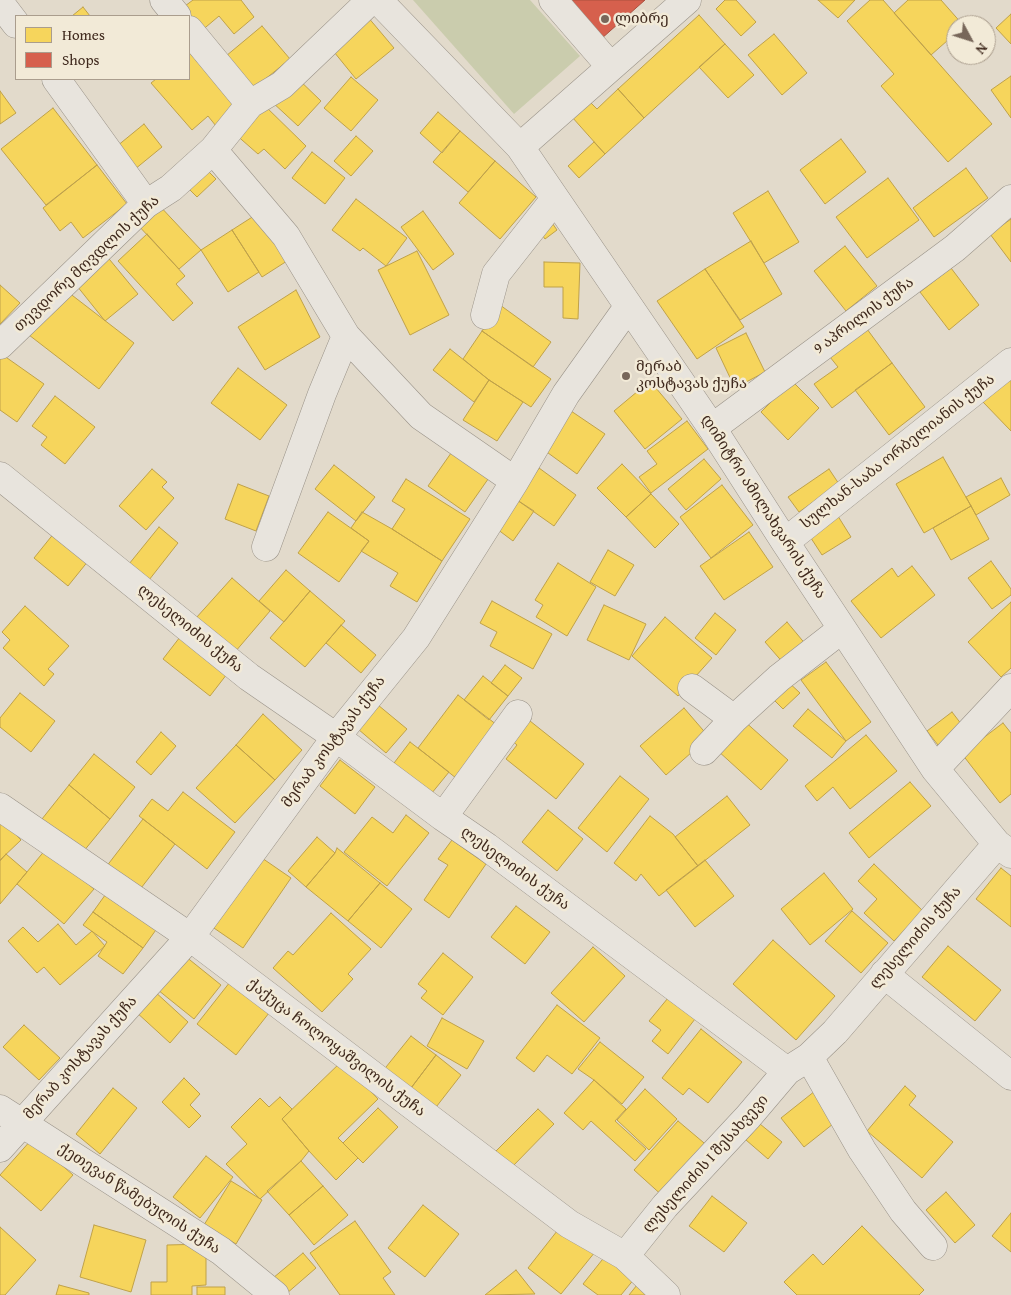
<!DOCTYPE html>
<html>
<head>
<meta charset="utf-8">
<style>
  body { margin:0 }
  #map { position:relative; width:1011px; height:1295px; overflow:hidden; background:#e2dacb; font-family:"Gentium Book Plus",serif }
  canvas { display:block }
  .legend { position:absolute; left:15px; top:15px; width:175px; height:65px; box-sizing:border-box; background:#f2ead7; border:1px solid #aa9d8d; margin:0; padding:6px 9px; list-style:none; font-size:15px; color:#3f291d }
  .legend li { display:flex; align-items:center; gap:10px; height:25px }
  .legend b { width:25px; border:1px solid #aa9d8d }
  .north { position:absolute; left:946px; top:15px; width:50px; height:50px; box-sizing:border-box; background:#f2ead7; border:1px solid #aa9d8d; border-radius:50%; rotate:130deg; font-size:14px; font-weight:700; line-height:20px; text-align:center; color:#3f291d }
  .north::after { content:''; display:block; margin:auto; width:18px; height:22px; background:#78675a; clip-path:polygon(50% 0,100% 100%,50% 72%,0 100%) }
</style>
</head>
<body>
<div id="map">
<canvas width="1011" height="1295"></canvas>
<ul class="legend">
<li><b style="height:14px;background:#f6d55c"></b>Homes</li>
<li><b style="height:14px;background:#d6604d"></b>Shops</li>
</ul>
<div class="north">N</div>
</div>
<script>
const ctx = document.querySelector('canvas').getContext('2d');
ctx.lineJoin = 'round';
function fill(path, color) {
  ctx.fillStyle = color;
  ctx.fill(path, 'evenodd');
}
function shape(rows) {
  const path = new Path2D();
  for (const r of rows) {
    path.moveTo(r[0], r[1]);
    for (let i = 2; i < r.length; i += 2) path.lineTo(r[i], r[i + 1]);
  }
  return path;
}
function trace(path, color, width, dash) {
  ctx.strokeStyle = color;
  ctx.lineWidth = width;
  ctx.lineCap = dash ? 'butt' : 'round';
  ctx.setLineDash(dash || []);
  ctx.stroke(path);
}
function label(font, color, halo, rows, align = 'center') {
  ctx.font = font + ' "Gentium Book Plus","Noto Serif Georgian",serif';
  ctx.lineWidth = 5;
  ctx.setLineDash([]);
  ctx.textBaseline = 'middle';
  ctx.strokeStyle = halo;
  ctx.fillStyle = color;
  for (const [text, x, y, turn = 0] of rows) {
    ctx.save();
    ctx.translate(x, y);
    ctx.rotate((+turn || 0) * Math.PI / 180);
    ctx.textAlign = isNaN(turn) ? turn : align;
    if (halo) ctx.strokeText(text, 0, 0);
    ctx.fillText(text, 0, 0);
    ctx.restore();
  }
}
const green = shape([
  [413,0,530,0,580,56,514,114]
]);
const homes = shape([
  [193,0,241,0,254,17,234,34,219,16,200,32,181,9,193,0],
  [725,0,736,0,756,22,741,36,716,9,725,0],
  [818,0,855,0,838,18,818,0],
  [870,0,883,0,992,124,948,162,881,86,894,74,847,21,870,0],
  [908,0,941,0,963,25,956,25,956,33,931,55,894,13,908,0],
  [83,7,90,16,72,16,83,7],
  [1011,14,1011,44,996,28,1011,14],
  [699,15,725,44,644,118,618,89,699,15],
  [367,16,394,48,356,79,330,47,367,16],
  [262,26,290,59,253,89,226,56,262,26],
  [774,34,807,73,782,95,748,55,774,34],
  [725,44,754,75,728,98,699,67,725,44],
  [189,52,237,107,216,126,208,116,192,130,151,83,156,79,189,79,189,52],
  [294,75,321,101,298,126,271,101,294,75],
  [1011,76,1011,118,991,90,1011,76],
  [351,77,378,100,351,131,324,108,351,77],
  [618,89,644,118,605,154,572,117,589,101,597,109,618,89],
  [0,91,16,113,0,124,0,91],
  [262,103,306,146,285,169,264,149,258,154,234,133,262,103],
  [53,108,97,165,46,205,1,149,53,108],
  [438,112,460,131,442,153,420,133,438,112],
  [144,124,162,147,129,174,111,151,144,124],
  [460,131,495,161,468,192,433,162,460,131],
  [356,136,373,151,351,176,334,161,356,136],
  [841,139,866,172,825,204,800,170,841,139],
  [594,142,605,154,579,178,568,166,594,142],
  [312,152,345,178,325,204,292,178,312,152],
  [495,161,536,197,500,239,459,203,495,161],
  [97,165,127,204,83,238,71,222,60,231,43,208,97,165],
  [205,168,216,179,197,197,186,186,205,168],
  [966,168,988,198,934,237,913,208,966,168],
  [888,178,919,220,867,258,836,217,888,178],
  [768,191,799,242,764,263,733,213,768,191],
  [356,199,407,238,386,266,363,248,360,251,332,230,356,199],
  [157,203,201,250,179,269,136,223,157,203],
  [423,211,454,254,433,270,401,227,423,211],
  [257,214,287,261,262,277,232,230,257,214],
  [548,217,557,230,545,239,536,226,548,217],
  [1011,219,1011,262,990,234,1011,219],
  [232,230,259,272,228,292,201,250,232,230],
  [147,234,185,276,176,284,193,303,173,321,118,261,147,234],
  [751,241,782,294,740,320,705,269,751,241],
  [845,246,877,286,846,311,814,271,845,246],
  [417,251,449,315,410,335,378,270,417,251],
  [105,254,138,294,105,321,73,281,105,254],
  [544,262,580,263,578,319,563,318,563,287,544,287,544,262],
  [951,268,979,305,949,330,920,292,951,268],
  [705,269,744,327,697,359,657,301,705,269],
  [0,285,20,303,0,324,0,285],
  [64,289,134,343,99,389,29,335,64,289],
  [296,290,320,337,265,370,238,327,296,290],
  [500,305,551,342,533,367,482,331,500,305],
  [867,329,892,363,832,408,814,384,838,367,830,357,867,329],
  [482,331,551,379,531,407,489,380,463,359,482,331],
  [746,333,765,372,735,388,716,348,746,333],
  [450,349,489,380,474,402,433,370,450,349],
  [0,353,44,384,17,422,0,410,0,353],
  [892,363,925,407,889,435,855,390,892,363],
  [238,368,287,405,260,440,211,403,238,368],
  [1011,375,1011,431,983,402,1011,375],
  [489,380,523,402,497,441,463,420,489,380],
  [650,381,682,419,645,449,614,411,650,381],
  [792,381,819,408,788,440,761,412,792,381],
  [55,396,95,427,65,464,41,445,47,437,32,426,55,396],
  [571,411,605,434,577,474,544,450,571,411],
  [687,421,708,449,651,493,639,477,657,464,647,451,687,421],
  [456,446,493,472,465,512,428,486,456,446],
  [943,457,971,506,924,533,896,484,943,457],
  [704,459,721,479,686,510,668,489,704,459],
  [622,464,651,494,626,517,597,488,622,464],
  [334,465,375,497,356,521,315,489,334,465],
  [539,468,576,495,554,526,517,500,539,468],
  [152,469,167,482,162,487,174,498,146,530,119,506,152,469],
  [829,469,839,484,799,512,788,497,829,469],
  [1001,478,1010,495,976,515,966,497,1001,478],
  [406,479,470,519,442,561,392,529,405,509,392,501,406,479],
  [238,484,269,496,256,531,225,519,238,484],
  [722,485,753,525,711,558,680,517,722,485],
  [651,494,679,524,655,548,626,517,651,494],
  [517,500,534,511,513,541,497,529,517,500],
  [971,506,989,539,951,560,933,528,971,506],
  [328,512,369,541,339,582,298,553,328,512],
  [362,512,392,529,442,561,417,602,390,586,398,573,361,551,369,541,351,528,362,512],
  [836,513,851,537,822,555,807,532,836,513],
  [59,527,93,555,68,586,34,558,59,527],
  [159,527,178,543,149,580,129,564,159,527],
  [749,532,773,567,724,600,700,566,749,532],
  [608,550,634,565,615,596,590,582,608,550],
  [991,561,1011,589,1011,595,992,609,968,578,991,561],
  [558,563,596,587,567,636,536,617,543,605,535,600,558,563],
  [912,566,935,595,881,638,851,601,892,568,898,577,912,566],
  [286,570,310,591,284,622,259,601,286,570],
  [232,578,270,611,235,652,196,618,232,578],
  [310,591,345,621,305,667,270,638,310,591],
  [492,601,552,634,533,669,490,646,497,632,480,623,492,601],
  [1011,602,1011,668,1001,677,968,642,1011,602],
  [604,605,646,624,629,660,587,640,604,605],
  [25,606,69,646,48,669,54,674,44,686,3,648,10,640,2,632,25,606],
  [715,613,736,630,716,655,695,638,715,613],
  [665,617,712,658,678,696,632,656,665,617],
  [787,622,807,646,785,665,765,642,787,622],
  [341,625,376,655,361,673,326,643,341,625],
  [180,637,227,674,210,696,163,659,180,637],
  [826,662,871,722,846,741,801,680,826,662],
  [505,665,522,678,508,696,491,683,505,665],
  [483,676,508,696,489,720,464,700,483,676],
  [785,679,800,693,783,709,769,695,785,679],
  [20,693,55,721,31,752,0,727,0,718,20,693],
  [458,695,497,725,456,778,418,748,458,695],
  [378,705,407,729,386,753,358,729,378,705],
  [684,708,709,737,666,775,640,746,684,708],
  [808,709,846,741,832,758,793,726,808,709],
  [952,712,962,725,938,745,927,731,952,712],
  [263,714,302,750,275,780,236,745,263,714],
  [525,717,584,764,556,799,506,759,517,745,509,738,525,717],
  [743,720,788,760,761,790,717,750,743,720],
  [1003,723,1011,733,1011,794,1000,803,962,754,1003,723],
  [161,732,176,746,151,775,136,762,161,732],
  [866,735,897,771,850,809,833,787,817,801,805,786,866,735],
  [410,742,449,772,427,799,391,767,410,742],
  [236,745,275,780,235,823,196,788,236,745],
  [94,754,135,787,110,819,69,785,94,754],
  [340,760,375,787,355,814,320,786,340,760],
  [620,776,649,799,607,852,578,828,620,776],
  [910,782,931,806,869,858,849,833,910,782],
  [69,785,110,819,83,852,42,819,69,785],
  [183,792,235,832,207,869,139,816,152,799,168,811,183,792],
  [727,796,750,825,698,866,675,837,727,796],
  [548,810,583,839,557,871,522,842,548,810],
  [406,815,429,833,387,886,344,852,372,817,393,833,406,815],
  [650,816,673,834,698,866,659,896,641,874,636,881,614,863,650,816],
  [0,818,21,840,0,860,0,818],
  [143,819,175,844,138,892,106,867,143,819],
  [317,837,335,853,306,887,288,871,317,837],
  [452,840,486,864,449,918,424,900,448,865,438,859,452,840],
  [337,848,380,883,348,921,306,887,335,853,337,848],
  [46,849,94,889,64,924,17,884,46,849],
  [6,854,27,872,0,904,0,861,6,854],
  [259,856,291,878,243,948,211,926,259,856],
  [705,860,734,896,695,927,666,890,705,860],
  [874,864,923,911,894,941,864,913,877,899,858,881,874,864],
  [1001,868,1011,876,1011,927,976,899,1001,868],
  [824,873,853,909,810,945,781,909,824,873],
  [380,883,412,909,381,948,348,921,380,883],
  [108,891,158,927,143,948,93,912,108,891],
  [516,906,550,932,525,964,491,937,516,906],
  [852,911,888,943,861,973,825,941,852,911],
  [93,912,143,948,123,974,98,956,107,942,83,925,93,912],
  [331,913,371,949,348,974,353,979,322,1012,273,968,288,951,293,955,331,913],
  [58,924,76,945,92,931,105,946,60,985,44,967,37,973,8,941,23,927,38,942,58,924],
  [773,940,835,996,796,1040,733,984,773,940],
  [948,946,1001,990,975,1021,922,977,948,946],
  [593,947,625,976,584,1022,551,993,593,947],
  [443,953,473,977,443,1015,421,998,427,991,418,984,443,953],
  [185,956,221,985,194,1019,158,990,185,956],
  [230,982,269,1013,236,1055,197,1024,230,982],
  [153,990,188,1022,170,1043,135,1011,153,990],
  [668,998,695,1019,668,1054,652,1041,661,1030,649,1021,668,998],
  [557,1005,600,1038,572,1074,547,1055,534,1072,516,1058,557,1005],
  [442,1018,484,1041,467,1069,427,1046,442,1018],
  [24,1025,60,1058,39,1080,3,1047,24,1025],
  [701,1029,742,1062,708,1103,689,1088,683,1095,662,1078,701,1029],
  [411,1036,436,1055,408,1092,382,1072,411,1036],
  [600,1042,644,1077,622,1104,594,1080,578,1069,600,1042],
  [436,1055,461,1075,433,1111,408,1092,436,1055],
  [342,1061,378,1099,338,1138,358,1158,336,1180,309,1151,282,1119,342,1061],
  [184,1078,200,1094,190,1105,201,1116,189,1128,162,1102,184,1078],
  [594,1080,626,1109,615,1121,646,1149,635,1161,591,1121,583,1130,564,1113,594,1080],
  [905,1086,916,1096,909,1105,953,1142,922,1178,867,1131,905,1086],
  [113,1088,137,1108,100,1154,76,1134,113,1088],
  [645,1089,677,1119,649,1150,617,1120,645,1089],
  [815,1091,838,1120,804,1147,781,1118,815,1091],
  [280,1097,292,1109,282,1119,309,1151,301,1161,260,1199,226,1164,247,1144,231,1127,260,1098,269,1107,280,1097],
  [378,1108,398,1127,363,1163,343,1143,378,1108],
  [538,1109,554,1124,512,1167,496,1151,538,1109],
  [678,1121,710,1148,665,1198,634,1170,678,1121],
  [760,1124,782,1142,768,1159,746,1140,760,1124],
  [32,1139,73,1175,41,1211,0,1175,32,1139],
  [206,1156,233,1177,200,1218,173,1197,206,1156],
  [301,1161,323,1186,289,1215,267,1191,301,1161],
  [231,1181,262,1200,236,1244,204,1225,231,1181],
  [323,1186,348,1215,314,1245,289,1215,323,1186],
  [946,1192,975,1225,955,1243,926,1210,946,1192],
  [712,1196,747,1223,724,1252,689,1226,712,1196],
  [423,1205,459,1234,425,1277,388,1248,423,1205],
  [1011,1213,1011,1252,992,1236,1011,1213],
  [355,1221,391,1272,383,1278,395,1295,340,1295,310,1253,355,1221],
  [94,1225,146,1240,131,1292,80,1277,94,1225],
  [561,1226,595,1252,561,1294,528,1268,561,1226],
  [862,1226,924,1290,919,1295,797,1295,784,1282,813,1254,823,1265,862,1226],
  [0,1227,36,1260,5,1295,0,1295,0,1227],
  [206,1244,206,1285,192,1286,192,1295,151,1295,151,1282,167,1282,167,1245,206,1244],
  [303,1253,316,1268,286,1294,273,1278,303,1253],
  [606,1255,635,1278,621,1295,598,1295,583,1284,606,1255],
  [516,1270,535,1294,485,1295,516,1270],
  [59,1285,89,1293,89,1295,56,1295,59,1285],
  [637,1285,650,1295,629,1295,637,1285],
  [197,1287,225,1287,225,1295,197,1295,197,1287]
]);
const shops = shape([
  [567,0,645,0,601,39,567,0]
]);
const minor = shape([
  [164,0,177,16],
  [378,0,520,147,712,428,785,542,935,769,997,844,1011,854],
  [553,0,611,67],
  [0,3,16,24],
  [189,30,250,104],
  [56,79,146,204],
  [520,147,687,0],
  [213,150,286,236,346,336,421,416,515,481],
  [485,315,496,274,555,199],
  [0,345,146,204,171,188,213,150,250,104,282,85,371,0],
  [712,428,955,248,1011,199],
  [0,476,249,677,336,737,443,817,487,847,787,1071],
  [785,542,1011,362],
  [266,547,322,394,346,336],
  [692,688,734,719],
  [704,751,734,719,779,678,842,629],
  [935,769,1011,688],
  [0,807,190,937,569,1224,625,1256,666,1295],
  [443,817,518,714],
  [884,974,1011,1076],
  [809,1057,862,1150,903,1211,933,1246],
  [0,1109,221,1251,275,1295],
  [0,1148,190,937,336,737,416,638,515,481,566,394,628,307],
  [625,1256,665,1206,748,1117,787,1071,809,1057,835,1032,997,844]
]);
const markers = [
  [605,19,5,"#78675a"],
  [626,376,5,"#78675a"]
];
const poiNames = [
  ["ლიბრე",615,19],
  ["მერაბ",636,367],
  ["კოსტავას ქუჩა",636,384]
];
const streetNames = [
  ["თევდორე მღვდლის ქუჩა",87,264,-43],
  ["9 აპრილის ქუჩა",864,316,-36],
  ["სულხან-საბა ორბელიანის ქუჩა",898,452,-38],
  ["დიმიტრი ამილახვარის ქუჩა",763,507,57],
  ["ლესელიძის ქუჩა",190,629,39],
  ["მერაბ კოსტავას ქუჩა",334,742,-53],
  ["ლესელიძის ქუჩა",515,869,36],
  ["ლესელიძის ქუჩა",916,938,-49],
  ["ქაქუცა ჩოლოყაშვილის ქუჩა",336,1048,37],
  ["მერაბ კოსტავას ქუჩა",81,1058,-48],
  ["ლესელიძის I შესახვევი",706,1164,-48],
  ["ქეთევან წამებულის ქუჩა",139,1199,33]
];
fill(green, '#caccad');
fill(homes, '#f6d55c');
trace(homes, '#bfa149', 1);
fill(shops, '#d6604d');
trace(shops, '#a9503f', 1);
trace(minor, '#999288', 29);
trace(minor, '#e8e4dd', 28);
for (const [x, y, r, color] of markers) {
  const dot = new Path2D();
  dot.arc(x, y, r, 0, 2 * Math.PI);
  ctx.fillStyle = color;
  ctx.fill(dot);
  trace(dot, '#f2ead7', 2);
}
label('15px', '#3f291d', '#f2ead7', poiNames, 'left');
label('15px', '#3f291d', '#f2ead7', streetNames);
</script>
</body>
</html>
